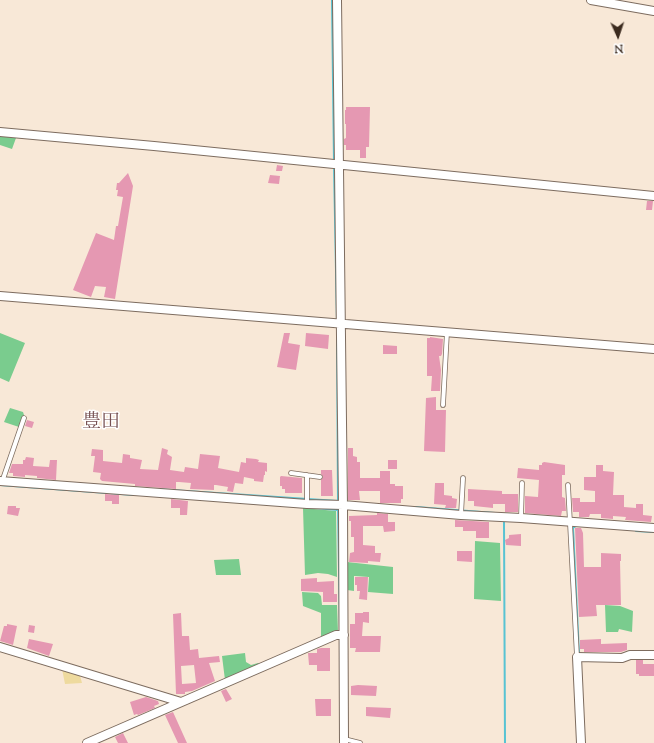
<!DOCTYPE html>
<html>
<head>
<meta charset="utf-8">
<style>
  body { margin:0 }
  #map { position:relative; width:654px; height:743px; overflow:hidden; background:#f8e8d7; font-family:"Sorts Mill Goudy",serif }
  canvas { display:block }
  .north { position:absolute; left:598px; top:16px; width:40px; height:40px; -webkit-text-stroke:3px #fff; paint-order:stroke; rotate:177deg; font-size:11px; font-weight:700; line-height:16px; text-align:center; color:#3b2a1e }
  .north::after { content:''; display:block; margin:auto; width:14px; height:18px; background:#3b2a1e; clip-path:polygon(50% 0,100% 100%,50% 72%,0 100%) }
</style>
</head>
<body>
<div id="map">
<canvas width="654" height="743"></canvas>
<div class="north">N</div>
</div>
<script>
const ctx = document.querySelector('canvas').getContext('2d');
ctx.lineJoin = 'round';
function fill(path, color) {
  ctx.fillStyle = color;
  ctx.fill(path, 'evenodd');
}
function shape(rows) {
  const path = new Path2D();
  for (const r of rows) {
    path.moveTo(r[0], r[1]);
    for (let i = 2; i < r.length; i += 2) path.lineTo(r[i], r[i + 1]);
  }
  return path;
}
function trace(path, color, width, dash) {
  ctx.strokeStyle = color;
  ctx.lineWidth = width;
  ctx.lineCap = dash ? 'butt' : 'round';
  ctx.setLineDash(dash || []);
  ctx.stroke(path);
}
function label(font, color, halo, rows, align = 'center') {
  ctx.font = font + ' "Sorts Mill Goudy","Noto Serif JP",serif';
  ctx.lineWidth = 3;
  ctx.setLineDash([]);
  ctx.textBaseline = 'middle';
  ctx.strokeStyle = halo;
  ctx.fillStyle = color;
  for (const [text, x, y, turn = 0] of rows) {
    ctx.save();
    ctx.translate(x, y);
    ctx.rotate((+turn || 0) * Math.PI / 180);
    ctx.textAlign = isNaN(turn) ? turn : align;
    if (halo) ctx.strokeText(text, 0, 0);
    ctx.fillText(text, 0, 0);
    ctx.restore();
  }
}
const green = shape([
  [0,136,16,138,12,149,0,145],
  [0,333,25,343,9,382,0,378],
  [10,408,23,412,24,415,19,427,4,422],
  [303,508,336,511,337,577,328,574,318,573,305,575],
  [475,541,500,543,501,601,474,599],
  [239,559,241,575,216,575,214,560],
  [347,562,393,567,393,594,368,592,369,577,354,576,354,591,347,590],
  [302,592,318,593,321,596,322,605,337,605,338,632,321,639,321,613,303,606],
  [605,605,620,606,633,611,632,632,619,629,618,632,606,632],
  [245,653,246,662,251,665,258,663,260,665,225,680,222,656]
]);
const sand = shape([
  [59,666,79,672,82,683,65,684,62,669,60,670,58,669]
]);
const stream = shape([
  [332,0,334,162],
  [334,166,337,322],
  [337,326,338,502],
  [0,485,134,495],
  [156,489,338,501],
  [338,506,340,632],
  [416,507,495,513],
  [316,508,338,510],
  [504,522,505,743],
  [576,526,573,528,579,654],
  [636,531,654,532]
]);
const building = shape([
  [346,107,370,107,369,147,366,147,366,158,360,158,360,150,346,150,346,145,344,145,344,139,346,138,346,124,345,124,345,110,346,110],
  [277,165,283,166,282,171,276,171],
  [128,173,133,186,115,299,104,297,106,287,95,286,91,297,73,290,96,233,114,240,116,226,118,226,123,197,117,196,118,190,116,190,117,183,119,183],
  [270,175,280,176,279,184,268,183],
  [647,201,653,201,652,210,646,210],
  [284,333,290,333,288,343,300,345,296,370,277,367],
  [306,333,329,335,328,349,305,346],
  [430,337,443,339,442,354,441,356,439,356,441,370,440,391,431,391,432,376,427,376,427,338,430,338],
  [383,345,397,346,397,354,383,354],
  [436,397,436,410,446,410,445,452,424,451,426,398],
  [27,420,34,422,32,428,25,426],
  [162,448,168,450,167,454,172,457,170,470,184,472,185,467,198,469,200,454,220,456,218,468,239,472,241,462,246,463,246,458,256,459,259,460,258,462,267,463,267,472,265,471,265,475,264,475,263,482,254,481,254,479,244,477,243,484,235,483,233,492,227,491,228,487,216,485,214,485,214,490,190,489,191,483,179,482,176,482,176,489,135,486,135,484,102,481,100,479,101,473,93,472,95,456,91,456,92,449,103,450,103,461,122,463,123,454,130,455,130,458,142,460,140,469,158,470],
  [348,448,353,448,353,456,357,457,357,462,360,462,360,478,380,478,380,471,390,471,390,484,395,484,395,486,403,486,403,499,401,499,401,503,380,503,380,491,359,491,360,500,348,500],
  [26,457,34,458,33,466,49,467,50,460,57,460,56,480,37,478,37,476,25,475,25,477,13,476,13,473,9,473,12,464,23,464,23,460,25,460],
  [388,460,397,460,397,469,388,469],
  [544,462,565,465,565,475,562,475,562,497,565,498,566,511,562,511,561,516,525,513,525,496,538,497,539,480,517,478,518,468,539,470,539,465,542,465,542,463],
  [596,465,603,465,603,471,614,472,613,495,624,495,624,507,636,508,636,504,643,504,643,515,652,516,651,522,625,520,626,517,613,516,613,519,601,518,601,514,590,514,589,517,579,517,579,512,573,512,572,498,580,498,580,502,595,502,595,491,584,490,584,477,596,477],
  [321,470,332,470,333,496,321,496,321,480,323,477,321,474],
  [281,476,302,478,302,493,285,493,285,489,282,489,282,486,280,486,280,477],
  [435,483,444,483,444,495,452,496,452,498,457,499,456,508,445,508,446,505,434,504],
  [468,489,502,491,502,494,518,494,518,512,505,512,505,504,493,504,493,508,474,506,474,501,468,501],
  [105,494,119,495,119,504,112,504,112,501,105,501],
  [171,499,188,501,187,515,180,515,180,508,171,508],
  [8,506,16,506,16,508,20,508,18,516,7,514],
  [377,513,388,514,388,522,395,522,395,531,384,532,383,526,363,526,363,545,375,546,375,553,381,553,380,562,368,561,368,563,349,562,350,553,354,552,354,537,351,537,351,521,349,521,349,516,377,515],
  [455,520,489,522,489,538,476,538,476,531,463,531,463,527,455,527],
  [575,528,581,528,583,533,584,567,601,567,601,553,621,554,621,561,620,561,621,605,596,605,597,616,579,617],
  [521,534,521,546,506,545,505,540,509,538,509,535],
  [457,551,472,551,472,562,457,561],
  [355,577,368,577,367,600,359,599,360,591,357,591,357,585,355,585],
  [317,578,317,582,334,581,334,594,337,594,337,602,323,602,323,592,301,591,301,579],
  [363,612,369,612,369,623,363,622,362,636,381,636,380,652,355,652,356,648,350,648,350,624,355,624,355,613,363,613],
  [181,613,182,636,189,636,190,650,198,649,199,658,219,656,220,662,209,663,215,681,192,691,185,692,185,694,176,694,173,614],
  [194,665,196,683,182,684,181,666],
  [7,624,17,626,13,645,0,641,4,626,7,626],
  [29,625,35,626,34,633,28,632],
  [29,639,53,644,49,656,27,648],
  [601,639,601,644,627,643,627,650,621,652,584,652,584,649,580,649,580,640],
  [321,648,330,648,330,671,317,671,317,665,309,665,308,653,317,653,317,649],
  [636,660,643,660,643,664,654,664,654,676,639,676,639,674,636,674],
  [358,685,377,686,376,696,351,695,351,686],
  [226,689,232,699,226,702,221,691],
  [146,697,158,701,159,704,154,706,155,708,138,715,137,714,134,715,130,702],
  [315,699,331,699,331,716,316,716],
  [366,707,391,708,390,718,366,716],
  [173,712,187,743,178,743,165,715],
  [123,733,128,743,118,743,115,737]
]);
const service = shape([
  [443,405,447,332],
  [291,473,320,477],
  [2,482,24,418],
  [568,485,577,657],
  [307,504,307,475],
  [461,515,463,478],
  [521,518,522,483],
  [344,740,348,740,360,743]
]);
const minor = shape([
  [591,0,654,11],
  [0,132,154,146,654,196],
  [0,296,654,349],
  [0,481,307,504,343,505,337,0],
  [0,647,181,702],
  [87,743,336,635,344,635],
  [344,743,343,505,461,515,521,518,654,528],
  [581,743,577,657,622,658,630,655,654,655]
]);
const quarterNames = [
  ["豊田",101,424]
];
fill(green, '#7acc8e');
fill(sand, '#eeda9e');
trace(stream, '#58c3d3', 2);
fill(building, '#e598b2');
trace(service, '#7d6c5f', 5.5);
trace(minor, '#7d6c5f', 10);
trace(service, '#fff', 4);
trace(minor, '#fff', 8);
label('19px', '#765052', '#fff', quarterNames);
</script>
</body>
</html>
